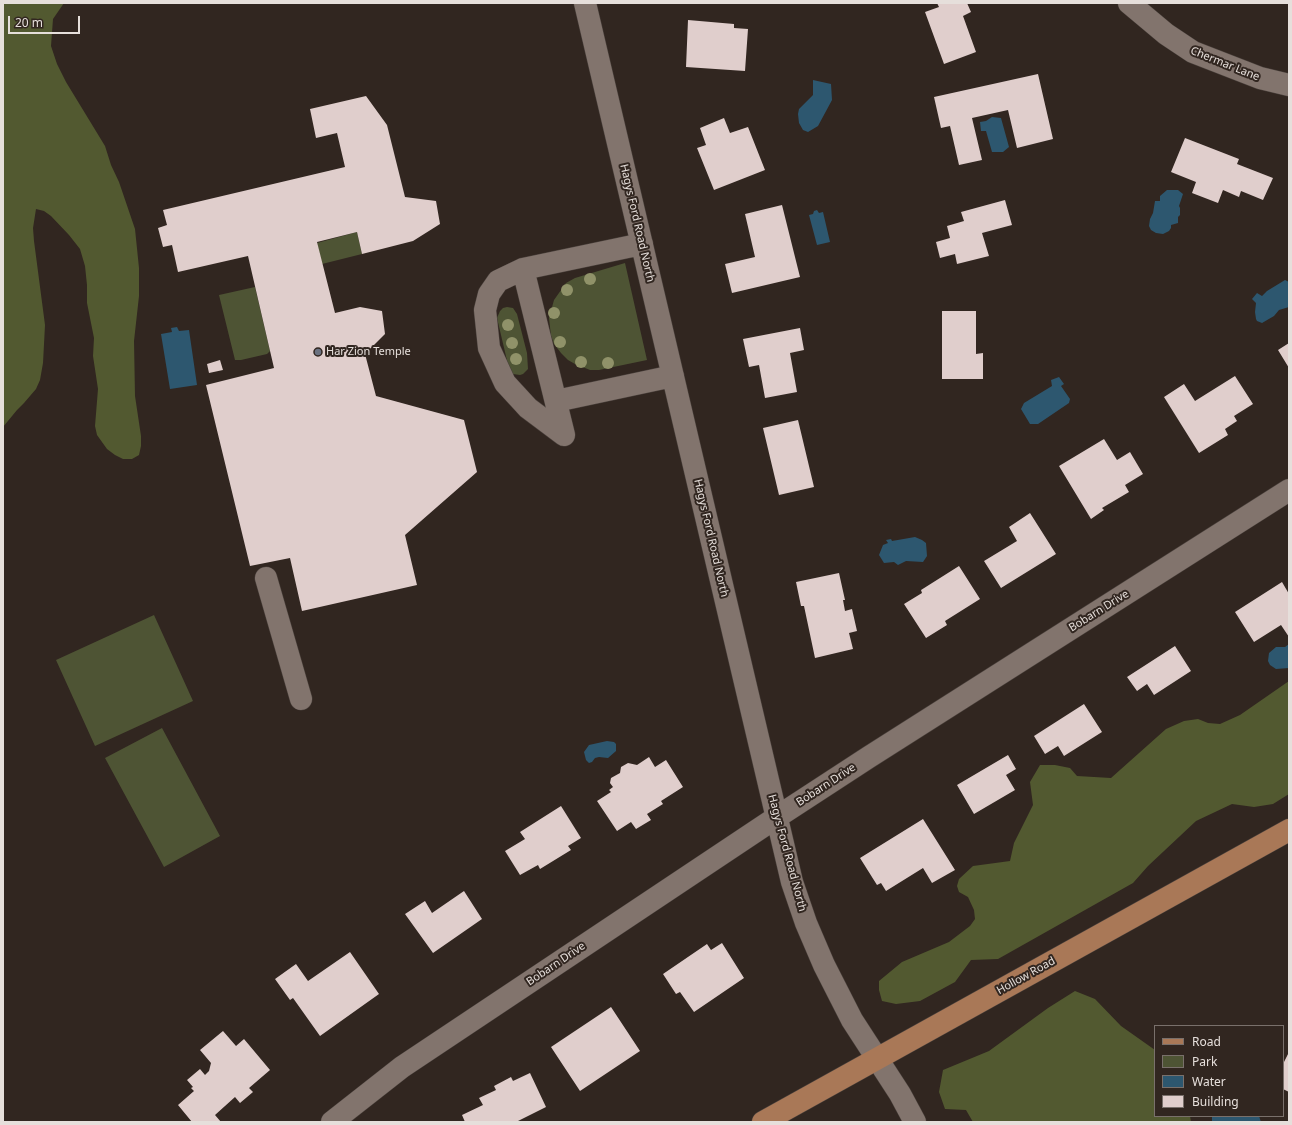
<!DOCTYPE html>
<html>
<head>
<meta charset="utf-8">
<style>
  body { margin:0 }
  #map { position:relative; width:1292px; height:1125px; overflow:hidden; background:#312620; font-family:"Noto Sans",sans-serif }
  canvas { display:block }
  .frame { position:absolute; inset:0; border:4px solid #e6dfdb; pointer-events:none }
  .legend { position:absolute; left:1154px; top:1025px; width:130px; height:92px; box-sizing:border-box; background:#312620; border:1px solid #79706b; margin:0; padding:5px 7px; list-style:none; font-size:12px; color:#e6dfdb }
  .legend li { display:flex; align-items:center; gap:8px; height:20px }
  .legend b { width:20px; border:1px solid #79706b }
  .scale { position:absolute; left:8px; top:16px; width:72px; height:18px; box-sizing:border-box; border:2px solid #e6dfdb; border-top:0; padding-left:5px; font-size:12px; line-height:14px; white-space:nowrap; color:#e6dfdb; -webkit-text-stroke:3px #312620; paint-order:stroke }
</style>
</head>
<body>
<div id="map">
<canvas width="1292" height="1125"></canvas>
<div class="frame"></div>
<ul class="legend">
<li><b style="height:5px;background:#a97857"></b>Road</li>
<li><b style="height:11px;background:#4e5434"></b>Park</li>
<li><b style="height:11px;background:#2d576f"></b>Water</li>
<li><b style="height:11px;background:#e0cecc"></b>Building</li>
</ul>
<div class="scale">20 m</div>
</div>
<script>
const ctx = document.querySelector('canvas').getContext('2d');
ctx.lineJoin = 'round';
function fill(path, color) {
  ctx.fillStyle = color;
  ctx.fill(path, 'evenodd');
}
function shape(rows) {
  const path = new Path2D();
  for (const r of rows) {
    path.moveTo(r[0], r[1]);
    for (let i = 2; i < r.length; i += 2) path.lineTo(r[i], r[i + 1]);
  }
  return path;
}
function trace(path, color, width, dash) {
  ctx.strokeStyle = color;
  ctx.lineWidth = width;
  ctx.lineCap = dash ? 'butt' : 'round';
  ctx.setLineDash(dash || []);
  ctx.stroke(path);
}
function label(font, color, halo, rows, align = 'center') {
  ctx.font = font + ' "Noto Sans",sans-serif';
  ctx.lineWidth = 4;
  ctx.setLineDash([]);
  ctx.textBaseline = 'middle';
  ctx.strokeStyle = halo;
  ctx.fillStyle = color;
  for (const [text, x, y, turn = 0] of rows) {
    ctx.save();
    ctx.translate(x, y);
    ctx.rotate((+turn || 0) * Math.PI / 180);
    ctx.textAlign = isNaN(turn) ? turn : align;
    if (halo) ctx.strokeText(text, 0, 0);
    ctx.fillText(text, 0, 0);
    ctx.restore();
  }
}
const green = shape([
  [357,232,362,254,322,264,317,243],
  [625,263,647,360,599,370,590,370,575,364,568,360,561,353,554,344,551,336,549,318,554,300,566,283,575,278],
  [255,287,270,351,267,354,241,360,235,360,219,295],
  [507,307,513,308,517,314,527,353,528,369,523,374,520,375,513,374,509,369,497,318,500,311,503,308],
  [154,615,193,701,95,746,56,660],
  [162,728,220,836,164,867,105,758]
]);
const forest = shape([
  [3,3,64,3,53,19,51,46,57,64,66,82,105,146,111,165,119,182,135,229,139,268,139,296,134,341,135,396,141,436,141,446,139,455,132,459,123,459,115,455,107,449,97,435,95,426,98,389,93,356,94,338,87,303,87,285,85,266,80,249,69,235,51,216,44,211,36,209,33,228,34,241,45,325,43,363,40,380,36,389,24,403,17,410,3,427],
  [1289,681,1289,794,1273,804,1254,807,1232,804,1196,821,1148,866,1133,883,998,959,971,960,955,982,920,1001,896,1004,882,1001,879,990,879,981,902,962,949,942,970,926,975,919,974,910,968,897,959,892,957,886,959,879,973,866,1010,861,1014,843,1033,805,1030,782,1040,765,1055,765,1070,768,1077,776,1111,778,1166,729,1184,721,1198,719,1208,723,1220,724,1240,715],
  [1075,991,1095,999,1121,1026,1155,1050,1155,1116,1190,1116,1191,1122,973,1122,966,1110,945,1109,939,1092,943,1070,989,1051,1048,1008]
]);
const water = shape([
  [813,80,831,84,832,100,818,126,808,132,803,130,799,123,798,114,799,109,813,95],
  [992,117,1001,118,1009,147,1003,152,992,152,986,131,981,131,980,122,986,121],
  [1167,190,1178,190,1183,194,1179,206,1180,208,1180,215,1178,217,1178,223,1171,225,1171,228,1169,231,1163,234,1156,233,1151,230,1149,226,1150,219,1153,213,1155,201,1160,201,1160,196],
  [817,210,819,213,823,212,830,242,817,245,809,215,813,214,814,211],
  [1285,280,1289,282,1289,307,1279,310,1274,316,1262,323,1257,321,1256,319,1255,312,1256,303,1252,299,1257,293,1262,296,1267,291],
  [177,327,179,331,189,330,197,385,170,389,161,334,172,332,171,328],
  [1059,377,1064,384,1061,386,1070,399,1069,403,1038,424,1030,424,1021,409,1024,403,1052,386,1051,380],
  [915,537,922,540,926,543,927,556,923,562,906,561,898,565,894,562,884,563,879,555,883,545,888,543,886,540,891,539,892,541],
  [1289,644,1289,668,1276,669,1270,665,1268,661,1269,653,1276,647,1285,647],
  [607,741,614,742,616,744,616,751,608,758,599,757,595,758,592,762,589,763,586,760,584,752,589,745],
  [1212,1116,1259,1116,1261,1122,1212,1122]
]);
const building = shape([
  [937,3,967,3,971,12,963,16,976,52,944,64,925,12,939,7],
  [688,20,734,24,734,28,748,29,745,71,686,67],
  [1038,74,1053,139,1017,148,1008,110,972,118,982,160,959,165,950,126,941,128,934,97],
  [366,96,387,125,405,197,436,201,440,224,413,241,362,254,357,232,317,242,335,313,360,307,382,311,385,334,365,354,376,396,464,420,477,472,405,535,417,585,302,611,290,558,250,566,206,385,274,368,248,256,178,272,172,245,163,247,158,228,167,225,163,210,345,167,337,133,316,138,310,109],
  [724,118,730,133,748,127,765,170,714,190,697,148,706,145,700,128],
  [1185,138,1239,159,1237,164,1273,178,1263,200,1241,191,1239,197,1223,190,1218,203,1192,193,1196,182,1171,172],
  [1005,200,1012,225,982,233,989,256,957,264,955,254,940,258,936,242,950,238,947,226,964,221,961,212],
  [782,205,800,277,732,293,725,264,755,257,745,214],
  [942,311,976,311,976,354,983,353,983,379,942,379],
  [800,328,804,350,790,353,797,392,765,398,759,365,749,367,743,339],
  [1289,343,1289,368,1278,350],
  [220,360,223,370,209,373,207,364],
  [1235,376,1253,404,1234,416,1237,421,1225,429,1228,435,1199,453,1164,397,1184,384,1195,401],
  [798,420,814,487,779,495,763,428],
  [1104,439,1117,460,1130,452,1143,474,1125,485,1129,492,1102,508,1104,510,1091,519,1059,466],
  [1030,513,1056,554,1001,588,984,561,1017,541,1009,527],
  [959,566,980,599,945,621,947,625,926,638,904,604,922,593,921,590],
  [839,573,845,600,843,600,845,611,852,609,857,631,849,633,853,649,815,658,804,606,801,606,796,582],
  [1282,582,1289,594,1289,637,1281,625,1254,642,1235,612],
  [1175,646,1191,671,1154,695,1147,684,1137,691,1127,677],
  [1084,704,1102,732,1064,756,1058,746,1045,754,1034,736],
  [1008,755,1016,769,1006,775,1015,790,974,814,957,785],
  [649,757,655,767,666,760,683,787,661,801,663,804,647,814,651,820,636,829,631,822,617,831,597,801,611,792,609,790,613,787,610,783,611,778,620,773,621,767,628,763,637,765],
  [561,806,581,838,568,846,571,850,540,869,538,865,520,875,505,851,525,839,520,832],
  [923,819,955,870,932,883,923,868,886,891,881,883,877,885,860,858],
  [464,891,482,919,433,953,405,914,425,901,432,913],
  [722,943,744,978,694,1012,680,992,676,994,663,974,707,944,711,950],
  [350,952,379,994,320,1036,293,998,290,1000,275,979,296,964,308,981],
  [611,1007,640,1051,580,1091,551,1047],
  [223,1031,236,1046,244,1039,270,1070,249,1088,253,1092,240,1103,235,1097,215,1115,221,1122,192,1122,178,1105,194,1091,191,1088,193,1087,187,1080,200,1069,205,1075,209,1071,211,1063,200,1050],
  [1289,1052,1289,1092,1283,1089,1283,1064],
  [530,1073,546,1107,516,1122,465,1122,462,1115,483,1105,479,1098,496,1090,494,1086,511,1077,513,1081]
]);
const minor = shape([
  [585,3,792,882,806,923,824,965,852,1020,900,1094,915,1122],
  [1129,3,1166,34,1193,52,1260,78,1289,85],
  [523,269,564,435,528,408,505,383,489,348,485,310,489,294,498,281,523,269,642,244],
  [556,401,673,376],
  [266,578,301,699],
  [332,1122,402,1067,777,817,869,757,1289,490]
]);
const major = shape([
  [763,1122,1289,830]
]);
const trees = [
  [590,279],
  [567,290],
  [554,313],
  [508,325],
  [560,342],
  [512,343],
  [516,359],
  [581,362],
  [608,363]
];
const markers = [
  [318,352,4,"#6b7280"]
];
const streetNames = [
  ["Chermar Lane",1225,64,22],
  ["Hagys Ford Road North",637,223,77],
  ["Hagys Ford Road North",711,538,77],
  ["Bobarn Drive",1099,611,-32],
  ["Bobarn Drive",826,785,-33],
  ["Hagys Ford Road North",787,853,75],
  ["Bobarn Drive",556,964,-34],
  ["Hollow Road",1026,976,-29]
];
const poiNames = [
  ["Har Zion Temple",326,352]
];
fill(green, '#4e5434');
fill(forest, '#525930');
fill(water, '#2d576f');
fill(building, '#e0cecc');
trace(minor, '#4a413c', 23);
trace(major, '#4a413c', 23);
trace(minor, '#82746d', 22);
trace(major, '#a97857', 22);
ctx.fillStyle = '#909269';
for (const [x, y] of trees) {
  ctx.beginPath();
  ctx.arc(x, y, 6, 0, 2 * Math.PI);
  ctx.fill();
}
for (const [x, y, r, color] of markers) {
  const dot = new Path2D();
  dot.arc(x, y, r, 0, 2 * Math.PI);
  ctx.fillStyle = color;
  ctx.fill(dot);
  trace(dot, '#312620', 1.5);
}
label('11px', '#e6dfdb', '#312620', streetNames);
label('11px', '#e6dfdb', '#312620', poiNames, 'left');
</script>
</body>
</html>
